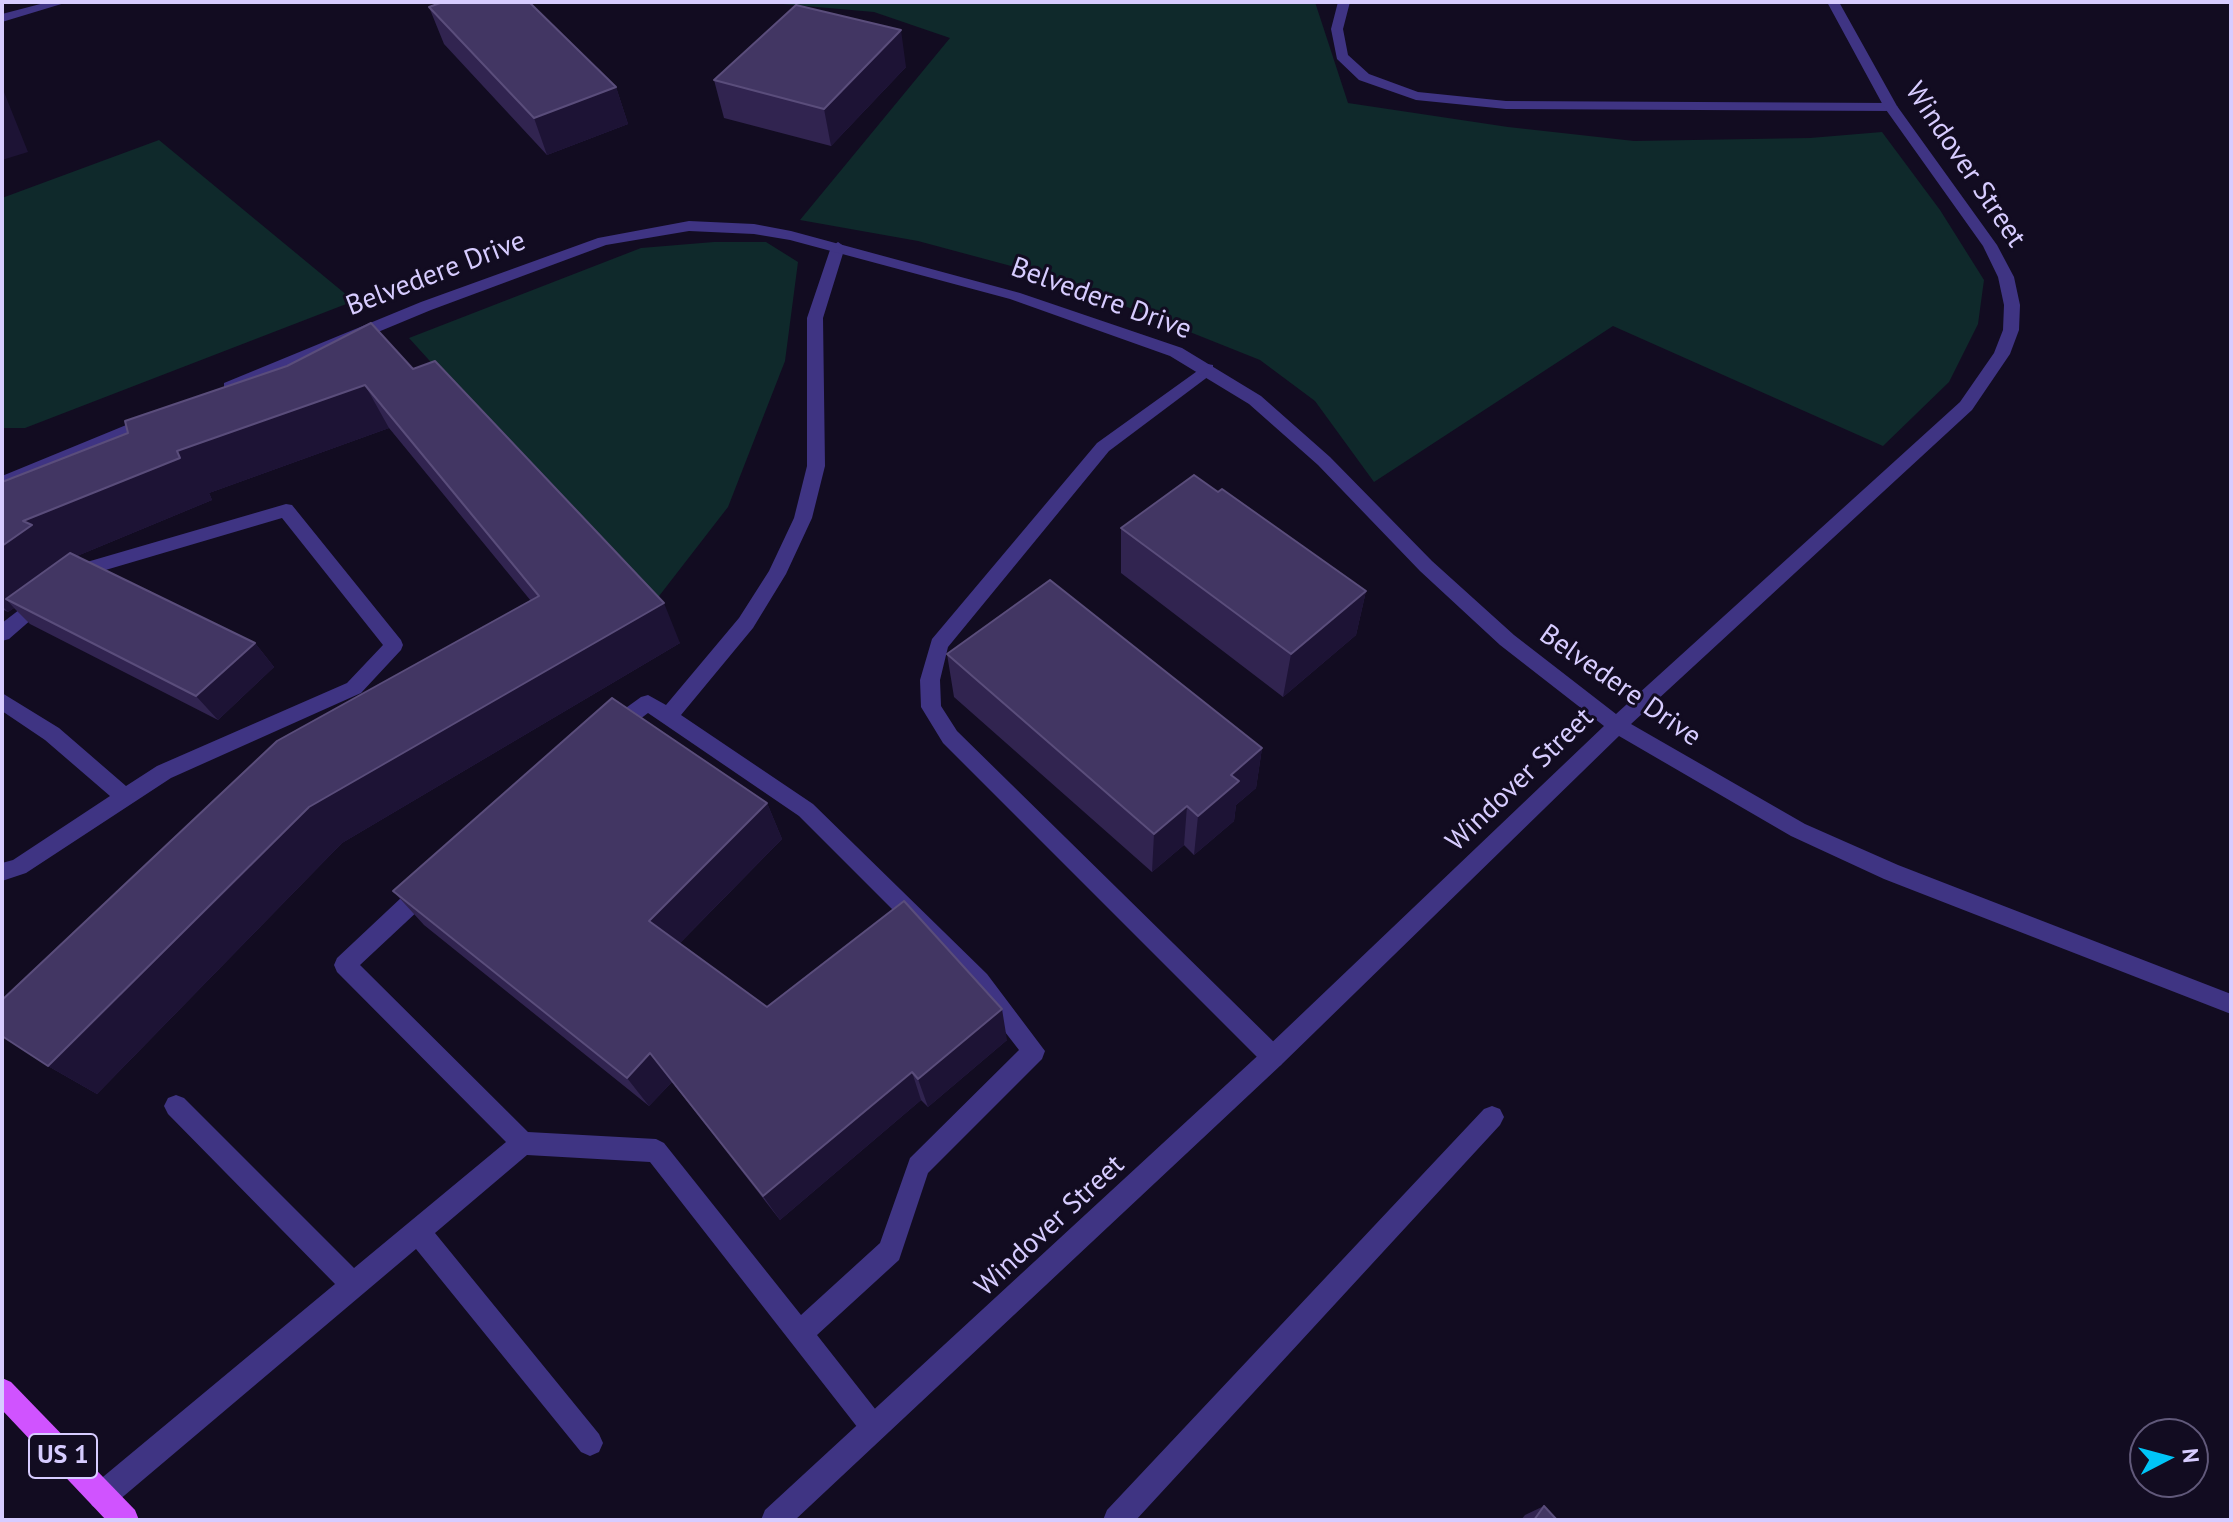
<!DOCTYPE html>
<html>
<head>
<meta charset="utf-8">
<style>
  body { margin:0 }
  #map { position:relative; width:2233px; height:1522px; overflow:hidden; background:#120c21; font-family:"PT Sans",sans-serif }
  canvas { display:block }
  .frame { position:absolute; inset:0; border:4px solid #d7ccff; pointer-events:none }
  .north { position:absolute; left:2129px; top:1418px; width:80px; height:80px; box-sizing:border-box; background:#120c21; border:2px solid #61597a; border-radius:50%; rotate:84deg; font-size:22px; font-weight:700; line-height:32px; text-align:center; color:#d7ccff }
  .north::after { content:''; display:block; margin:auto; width:28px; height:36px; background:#00c5f7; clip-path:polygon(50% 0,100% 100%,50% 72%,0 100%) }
</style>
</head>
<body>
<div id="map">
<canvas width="2233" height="1522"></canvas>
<div class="frame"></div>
<div class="north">N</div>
</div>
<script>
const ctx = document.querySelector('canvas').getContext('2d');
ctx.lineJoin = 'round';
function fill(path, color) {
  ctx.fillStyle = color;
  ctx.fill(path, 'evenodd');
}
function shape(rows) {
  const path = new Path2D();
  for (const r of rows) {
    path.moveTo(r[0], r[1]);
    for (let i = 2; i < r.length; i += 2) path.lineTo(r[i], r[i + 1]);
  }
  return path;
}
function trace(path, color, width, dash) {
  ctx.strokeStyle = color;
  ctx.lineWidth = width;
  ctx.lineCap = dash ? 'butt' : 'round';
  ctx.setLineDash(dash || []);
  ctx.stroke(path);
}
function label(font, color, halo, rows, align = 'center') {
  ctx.font = font + ' "PT Sans",sans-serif';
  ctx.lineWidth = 6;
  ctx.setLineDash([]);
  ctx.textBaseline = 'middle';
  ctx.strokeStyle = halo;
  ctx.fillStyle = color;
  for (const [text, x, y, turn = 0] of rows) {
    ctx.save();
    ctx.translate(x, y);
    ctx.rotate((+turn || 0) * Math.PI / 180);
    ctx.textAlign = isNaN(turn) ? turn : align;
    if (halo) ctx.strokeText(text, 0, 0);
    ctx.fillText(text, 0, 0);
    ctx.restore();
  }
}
const green = shape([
  [760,2,1315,2,1348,103,1508,127,1634,141,1810,138,1882,132,1940,210,1984,280,1978,324,1949,382,1883,446,1613,326,1374,482,1315,401,1260,360,1052,277,918,241,800,220,950,38,874,12],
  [159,140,354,301,25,428,2,428,2,198],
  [714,242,766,242,798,262,785,361,728,507,656,600,546,489,409,338,641,248]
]);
const service = shape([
  [1338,2,1350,2,1343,29,1348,55,1369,74,1418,92,1506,101,1891,103,1898,107,1891,111,1506,109,1416,100,1359,80,1337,59,1331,29,1338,2],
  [838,242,845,247,823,318,825,466,812,518,786,574,753,628,681,715,813,804,987,974,1045,1051,1042,1059,928,1173,899,1260,817,1335,883,1419,887,1428,883,1437,874,1441,865,1437,650,1162,527,1155,435,1233,599,1434,603,1443,599,1452,590,1456,581,1452,416,1249,112,1506,102,1510,92,1506,88,1496,92,1486,335,1284,168,1114,164,1106,168,1098,176,1095,184,1098,354,1268,506,1142,337,972,334,965,337,958,419,881,427,879,435,881,438,888,435,895,360,965,528,1132,656,1139,664,1143,801,1315,880,1243,910,1158,1019,1050,971,988,799,816,648,713,619,735,612,737,605,735,602,729,605,723,641,697,648,695,666,705,739,618,769,571,794,518,807,466,807,318,831,247,838,242],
  [1207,364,1213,365,1213,373,1109,451,948,647,940,680,941,706,957,731,1281,1049,1284,1057,1281,1065,1273,1068,1265,1065,943,743,921,707,920,680,932,639,1097,443,1207,364],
  [286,504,292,505,401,640,403,645,401,650,361,693,171,778,26,873,2,881,2,863,13,860,110,796,45,740,2,711,2,693,59,728,126,786,157,766,347,683,383,645,282,518,92,574,74,584,65,577,80,564,286,504],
  [41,593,48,595,50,600,48,605,9,639,2,641,2,623,41,593],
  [1492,1106,1500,1109,1504,1117,1500,1125,1136,1520,1103,1520,1107,1510,1484,1109,1492,1106]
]);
const minor = shape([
  [48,2,68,2,2,22,2,14,48,2],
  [1827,2,1839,2,1897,106,1997,245,2014,277,2020,305,2019,330,2010,354,1972,410,1631,724,1805,824,1898,865,2231,994,2231,1014,1884,879,1791,836,1619,736,1281,1065,795,1520,761,1520,765,1510,1265,1049,1604,726,1500,645,1420,571,1318,465,1249,404,1170,356,1010,299,790,240,754,234,689,231,606,245,431,310,236,391,224,391,224,383,421,302,598,238,689,221,754,224,791,231,1020,293,1182,348,1261,396,1330,457,1432,561,1514,635,1616,714,1960,402,1994,353,2003,330,2004,305,1998,277,1983,246,1884,107,1827,2],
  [153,414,159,416,161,420,159,424,2,489,2,476,153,414]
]);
const primary = shape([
  [2,1378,11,1382,135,1510,139,1520,106,1520,2,1410,2,1378]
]);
const wall = shape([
  [429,7,616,87,628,124,547,155,444,44],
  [906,67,831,146,724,118,714,80],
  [413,369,680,643,342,843,97,1094,48,1066,531,601,389,428,209,493,212,500,77,556,255,643,274,667,218,720,30,624,14,608,8,612,2,609,2,482],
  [1121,528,1366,591,1356,635,1283,697,1121,573],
  [947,654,1262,748,1256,788,1236,805,1234,821,1194,855,1184,845,1152,872,954,697],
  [767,803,782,839,680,943,767,1007,1007,1040,928,1107,921,1100,780,1220,672,1082,649,1106,424,925,393,891],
  [1544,1506,1557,1520,1521,1520,1525,1515]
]);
const shadedWall = shape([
  [901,30,906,67,831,146,824,109],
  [2,87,28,152,2,160],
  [616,87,628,124,547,155,534,118],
  [365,385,389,428,209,493,212,500,65,561,6,599,14,608,8,612,2,606,2,546,23,521,177,451],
  [1366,591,1356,635,1283,697,1291,654],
  [664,603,680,643,342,843,97,1094,48,1066,309,807],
  [255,643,274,667,218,720,196,696],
  [1262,748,1256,788,1236,805,1234,821,1194,855,1198,816,1231,775],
  [767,803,782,839,669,954,649,921],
  [1187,806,1184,845,1152,872,1154,834],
  [1002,1009,1007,1040,928,1107,918,1079],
  [650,1053,672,1082,649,1106,627,1078],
  [912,1072,921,1100,780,1220,763,1196]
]);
const building = shape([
  [443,2,529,2,616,87,534,118,429,7,443,2],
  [796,5,901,30,824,109,714,80,796,5],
  [371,323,413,369,435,361,664,603,309,807,48,1066,2,1036,2,1000,277,741,539,596,365,385,177,451,180,458,23,521,32,525,2,546,2,482,128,433,125,421,287,366,371,323],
  [1194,475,1218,492,1222,489,1366,591,1291,654,1121,528,1194,475],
  [70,553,255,643,196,696,6,599,70,553],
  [1050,580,1262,748,1231,775,1239,781,1198,816,1187,806,1154,834,947,654,1050,580],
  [612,698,767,803,649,921,767,1007,904,901,1002,1009,918,1079,912,1072,763,1196,650,1053,627,1078,393,891,612,698],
  [1544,1506,1557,1520,1534,1520,1544,1506]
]);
const shields = [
  [63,1456,68]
];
const shieldNames = [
  ["US 1",63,1456]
];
const streetNames = [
  ["Windover Street",1965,165,56],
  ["Belvedere Drive",436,274,-21],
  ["Belvedere Drive",1101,299,20],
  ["Belvedere Drive",1620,686,35],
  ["Windover Street",1520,780,-44],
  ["Windover Street",1050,1226,-43]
];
fill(green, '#0f292b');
fill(service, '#3f3483');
fill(minor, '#3f3483');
fill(primary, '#d053ff');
fill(wall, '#312450');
fill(shadedWall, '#1d1335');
fill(building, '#423663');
trace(building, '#5a4d7b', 2);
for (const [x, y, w] of shields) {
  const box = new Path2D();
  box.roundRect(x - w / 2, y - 22, w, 44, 6);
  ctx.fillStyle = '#120c21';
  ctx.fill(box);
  trace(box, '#d7ccff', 2);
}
label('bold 26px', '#d7ccff', null, shieldNames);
label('28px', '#d7ccff', '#120c21', streetNames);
</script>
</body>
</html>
